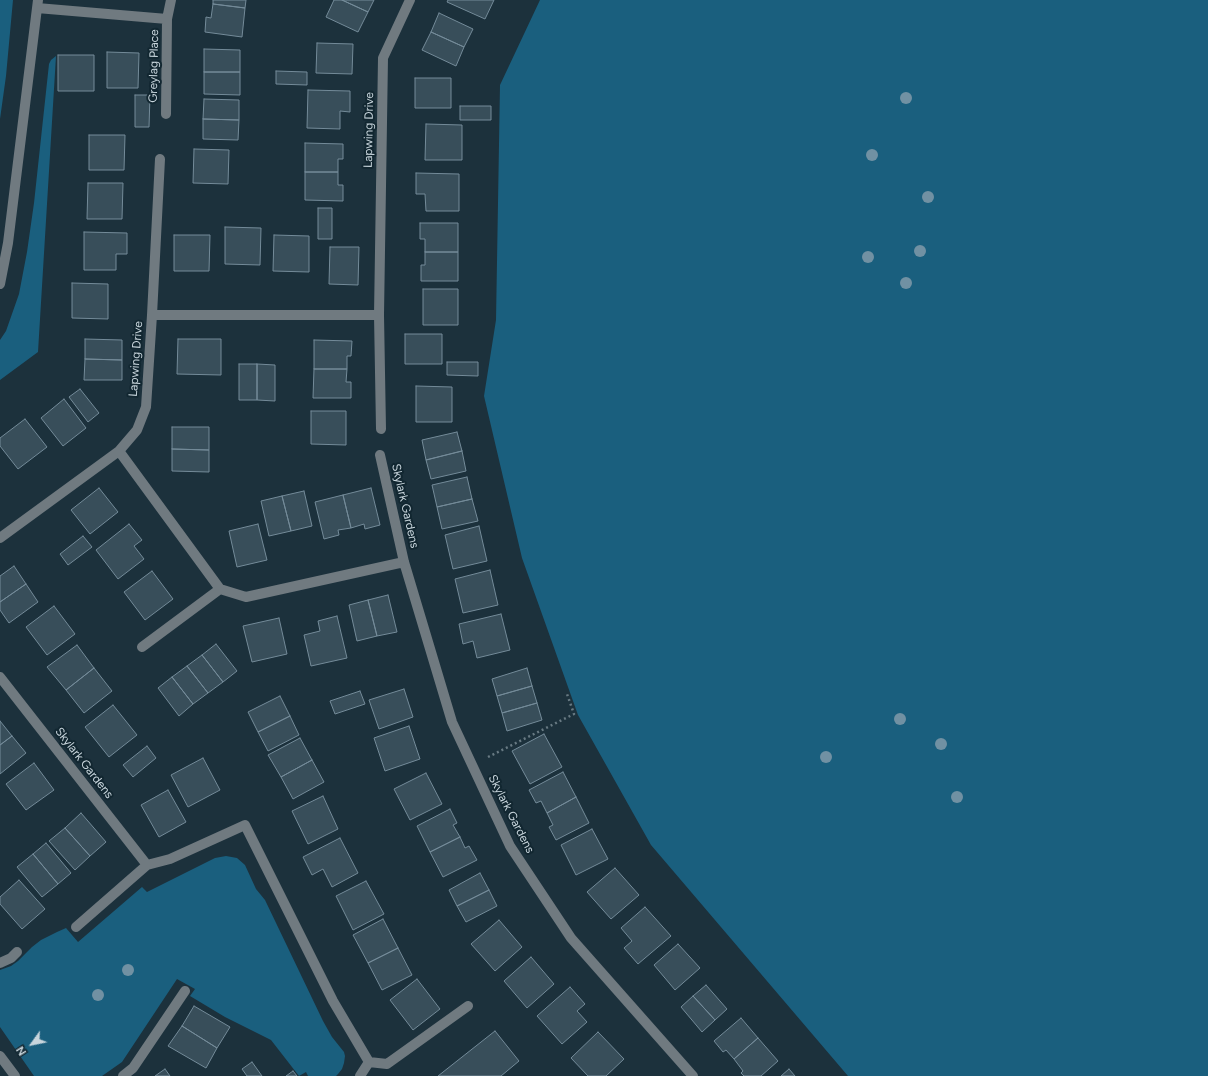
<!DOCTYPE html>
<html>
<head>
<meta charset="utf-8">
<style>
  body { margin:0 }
  #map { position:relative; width:1208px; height:1076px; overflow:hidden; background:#1c313c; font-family:Figtree,sans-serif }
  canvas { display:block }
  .north { position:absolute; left:12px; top:1024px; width:40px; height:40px; -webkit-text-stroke:3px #122731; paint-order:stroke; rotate:237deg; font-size:11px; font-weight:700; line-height:16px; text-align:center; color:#c8d5dc }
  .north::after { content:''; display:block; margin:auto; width:14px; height:18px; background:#c8d5dc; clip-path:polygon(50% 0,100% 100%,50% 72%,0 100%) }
</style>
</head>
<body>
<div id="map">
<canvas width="1208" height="1076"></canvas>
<div class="north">N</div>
</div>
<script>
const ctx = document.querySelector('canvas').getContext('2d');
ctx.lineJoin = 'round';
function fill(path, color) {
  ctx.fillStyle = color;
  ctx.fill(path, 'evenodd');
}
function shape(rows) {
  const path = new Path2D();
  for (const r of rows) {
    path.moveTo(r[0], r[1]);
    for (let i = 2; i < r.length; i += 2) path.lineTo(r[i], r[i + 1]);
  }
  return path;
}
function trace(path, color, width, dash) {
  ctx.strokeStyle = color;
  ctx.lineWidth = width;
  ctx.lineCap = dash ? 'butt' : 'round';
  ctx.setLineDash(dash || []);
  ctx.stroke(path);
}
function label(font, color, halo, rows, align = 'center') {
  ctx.font = font + ' Figtree,sans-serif';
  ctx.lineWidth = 4;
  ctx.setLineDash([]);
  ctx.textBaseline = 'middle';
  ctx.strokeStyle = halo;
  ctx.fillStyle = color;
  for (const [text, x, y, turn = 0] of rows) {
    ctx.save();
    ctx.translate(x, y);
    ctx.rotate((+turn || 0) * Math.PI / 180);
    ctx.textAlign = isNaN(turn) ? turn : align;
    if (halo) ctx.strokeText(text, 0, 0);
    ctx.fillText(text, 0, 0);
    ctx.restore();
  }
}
const green = shape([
  [0,0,13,0,6,76,0,119],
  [540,0,1208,0,1208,1076,848,1076,651,845,578,715,522,558,484,396,496,320,500,85],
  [56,56,38,352,0,380,0,340,6,331,19,294,27,252,34,203,49,64,51,60],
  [226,856,237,858,245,865,256,889,265,900,323,1021,332,1037,344,1052,345,1056,344,1063,342,1069,338,1074,336,1076,308,1076,306,1072,299,1076,271,1040,225,1017,190,996,195,989,177,979,122,1062,102,1076,34,1076,0,1027,0,970,11,966,18,961,32,947,41,940,57,932,66,928,78,942,142,887,147,892,215,858]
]);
const building = shape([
  [213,0,246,0,245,8,213,4,213,0],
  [334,0,342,0,368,12,358,32,326,17,334,0],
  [342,0,374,0,368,12,342,0],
  [448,0,494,0,485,19,447,2,448,0],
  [213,4,245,8,242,37,205,32,206,17,211,18,213,4],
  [439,13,473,29,464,47,431,32,439,13],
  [431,32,464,47,456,66,422,50,431,32],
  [317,43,353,44,352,74,316,73,317,43],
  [204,49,240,50,240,72,204,72,204,49],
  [107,52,139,53,138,88,107,88,107,52],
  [58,55,94,55,94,91,58,91,58,55],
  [276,71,307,72,307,85,276,84,276,71],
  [204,72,240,72,240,95,204,94,204,72],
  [415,78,451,78,451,108,415,108,415,78],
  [308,90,350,91,350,112,340,111,340,129,307,128,308,90],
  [135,95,150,95,149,127,135,127,135,95],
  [204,99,239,100,239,120,203,119,204,99],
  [460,106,491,106,491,120,460,120,460,106],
  [203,119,239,120,238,140,203,139,203,119],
  [426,124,462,125,462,160,425,160,426,124],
  [89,135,125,135,124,170,89,170,89,135],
  [305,143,343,144,343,159,338,159,338,172,305,172,305,143],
  [194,149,229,150,228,184,193,183,194,149],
  [305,172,338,172,338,185,343,185,343,201,305,200,305,172],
  [416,173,459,174,459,211,426,211,425,194,416,194,416,173],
  [88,183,123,183,122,219,87,219,88,183],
  [318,208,332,208,332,239,318,239,318,208],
  [420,223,458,223,458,252,425,252,425,239,420,239,420,223],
  [225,227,261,228,260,265,225,264,225,227],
  [84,232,127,233,127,254,116,254,116,270,84,270,84,232],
  [174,235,210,235,209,271,174,271,174,235],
  [274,235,309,236,309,272,273,271,274,235],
  [330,247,359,247,358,285,329,284,330,247],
  [425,252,458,252,458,281,421,281,421,265,425,265,425,252],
  [72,283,108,284,108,319,72,318,72,283],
  [423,289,458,289,458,325,423,325,423,289],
  [405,334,442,334,442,364,405,364,405,334],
  [85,339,122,340,122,360,85,359,85,339],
  [178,339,221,339,221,375,177,374,178,339],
  [314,340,352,341,351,356,347,356,347,369,314,369,314,340],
  [85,359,122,360,122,380,84,380,85,359],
  [447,362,478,362,478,376,447,375,447,362],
  [239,364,257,364,257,400,239,400,239,364],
  [257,364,275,365,275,401,257,400,257,364],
  [314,369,347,369,346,382,351,382,351,398,313,398,314,369],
  [416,386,452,387,452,422,416,422,416,386],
  [80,389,99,413,88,422,69,397,80,389],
  [64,399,86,428,63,446,41,418,64,399],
  [311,411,346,411,346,445,311,444,311,411],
  [25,419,47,447,18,469,0,446,0,438,25,419],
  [172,427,209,427,209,450,172,449,172,427],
  [457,432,462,451,426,460,422,440,457,432],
  [172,449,209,450,209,472,172,471,172,449],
  [462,451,466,471,431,479,426,460,462,451],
  [467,477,472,499,437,507,432,485,467,477],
  [99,488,118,512,90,534,71,510,99,488],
  [371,488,380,525,365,529,364,524,351,528,343,495,371,488],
  [304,491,312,526,291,531,282,496,304,491],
  [343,495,351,528,338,530,339,535,324,539,315,502,343,495],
  [282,496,291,531,269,536,261,501,282,496],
  [472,499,478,521,442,529,437,507,472,499],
  [129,524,142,540,134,546,144,559,118,579,96,550,129,524],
  [258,524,267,560,237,567,229,531,258,524],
  [479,526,487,561,453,569,445,535,479,526],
  [83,536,92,547,68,565,60,554,83,536],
  [14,566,26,584,0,602,0,576,14,566],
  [490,570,498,605,463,613,455,579,490,570],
  [152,571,173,599,145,620,124,592,152,571],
  [26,584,38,602,9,623,0,610,0,602,26,584],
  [388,595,397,632,377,636,368,600,388,595],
  [368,600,377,636,357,641,349,605,368,600],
  [54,606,75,634,47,655,26,627,54,606],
  [501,614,510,650,477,658,473,641,463,644,459,624,501,614],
  [337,616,347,658,311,666,304,635,320,631,318,621,337,616],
  [279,618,287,654,252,662,243,626,279,618],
  [216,644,237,671,223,682,202,655,216,644],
  [77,645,94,668,66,690,47,667,77,645],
  [202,655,223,682,208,693,187,666,202,655],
  [187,666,208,693,193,704,172,677,187,666],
  [94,668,112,691,84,713,66,690,94,668],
  [527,668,532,686,497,696,492,679,527,668],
  [172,677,193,704,179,716,158,688,172,677],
  [532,686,537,703,502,713,497,696,532,686],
  [404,689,413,717,379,729,369,700,404,689],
  [360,691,365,704,335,714,330,701,360,691],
  [280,696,290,716,258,732,248,712,280,696],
  [537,703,542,720,507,731,502,713,537,703],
  [113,705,137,735,109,757,85,727,113,705],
  [290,716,299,735,268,751,258,732,290,716],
  [0,721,12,736,0,745,0,721],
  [409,726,420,759,385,771,374,738,409,726],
  [544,734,562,767,530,784,512,751,544,734],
  [12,736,26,753,0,774,0,745,12,736],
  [300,738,312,760,281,777,268,755,300,738],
  [147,746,156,758,133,777,123,765,147,746],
  [203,758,220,790,188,807,171,775,203,758],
  [312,760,324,782,293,799,281,777,312,760],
  [34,763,54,790,26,810,6,784,34,763],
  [563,772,576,797,547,813,541,801,536,803,529,790,563,772],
  [426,773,442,804,410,820,394,789,426,773],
  [168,790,186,822,159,837,141,805,168,790],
  [323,796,338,829,308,844,292,811,323,796],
  [576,797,589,823,556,840,549,827,553,825,547,813,576,797],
  [450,809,457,823,453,825,460,837,430,852,417,826,450,809],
  [81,813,106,842,90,856,65,828,81,813],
  [65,828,90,856,75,870,49,841,65,828],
  [592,829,608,859,576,875,561,845,592,829],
  [460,837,465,848,469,846,477,860,443,877,430,852,460,837],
  [340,838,358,873,332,887,323,869,312,875,303,857,340,838],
  [46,843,71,873,58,884,33,854,46,843],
  [33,854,58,884,42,897,17,867,33,854],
  [615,868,639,895,611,919,587,892,615,868],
  [480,873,489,890,457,906,449,890,480,873],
  [19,880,45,909,22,929,0,904,0,897,19,880],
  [366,881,384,914,353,930,336,896,366,881],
  [489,890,497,906,466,922,457,906,489,890],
  [645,907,671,936,638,964,624,948,632,941,621,928,645,907],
  [383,919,398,948,368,963,353,935,383,919],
  [499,920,522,947,495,971,471,944,499,920],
  [678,944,700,968,675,990,654,965,678,944],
  [398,948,412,975,382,990,368,963,398,948],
  [531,957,554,984,527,1008,504,981,531,957],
  [417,979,440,1009,413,1030,390,1000,417,979],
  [706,985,727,1009,715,1020,693,996,706,985],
  [570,987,585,1004,577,1011,587,1022,562,1044,537,1016,570,987],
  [693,996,715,1020,702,1032,681,1007,693,996],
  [194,1006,230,1027,217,1048,182,1026,194,1006],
  [741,1018,758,1038,734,1059,726,1050,723,1052,714,1041,741,1018],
  [182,1026,217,1048,206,1068,168,1046,182,1026],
  [495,1031,519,1061,501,1076,438,1076,495,1031],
  [598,1032,624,1059,606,1076,588,1076,571,1058,598,1032],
  [758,1038,778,1061,761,1076,744,1076,741,1073,743,1071,734,1059,758,1038],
  [252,1062,262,1076,247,1076,242,1069,252,1062],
  [165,1069,170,1076,155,1076,165,1069],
  [789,1069,795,1076,781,1076,789,1069],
  [293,1071,297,1076,286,1076,293,1071]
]);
const path = shape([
  [488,757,574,714,567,694]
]);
const minor = shape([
  [37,8,167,19],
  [166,114,167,19,171,0],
  [0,284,8,243,38,0],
  [152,315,160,159],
  [379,315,381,429],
  [119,451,220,589,246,597,404,562],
  [380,455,404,562,452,722,510,846,571,938,693,1076],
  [0,538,119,451,137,430,146,407,152,315,379,315,383,58,410,0],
  [142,647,220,589],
  [0,677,147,865,170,859,245,825,333,1001,369,1062,360,1076],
  [76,927,147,865],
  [0,963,11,958,17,952],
  [0,1056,15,1076],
  [369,1062,387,1064,468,1006],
  [123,1076,133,1068,185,991]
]);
const trees = [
  [906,98],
  [872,155],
  [928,197],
  [920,251],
  [868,257],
  [906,283],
  [900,719],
  [941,744],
  [826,757],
  [957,797],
  [128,970],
  [98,995]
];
const streetNames = [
  ["Greylag Place",154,66,-89],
  ["Lapwing Drive",369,130,-89],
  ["Lapwing Drive",136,359,-86],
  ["Skylark Gardens",405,506,77],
  ["Skylark Gardens",84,763,52],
  ["Skylark Gardens",511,814,63]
];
fill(green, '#1a5f7e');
fill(building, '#384e5a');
trace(building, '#748b99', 1);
trace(path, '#687a83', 2.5, [2, 3]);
trace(minor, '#707a80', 10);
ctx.fillStyle = '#7191a3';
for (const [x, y] of trees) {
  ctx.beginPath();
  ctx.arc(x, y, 6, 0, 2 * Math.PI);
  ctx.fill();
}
label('12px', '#c8d5dc', '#122731', streetNames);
</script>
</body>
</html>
